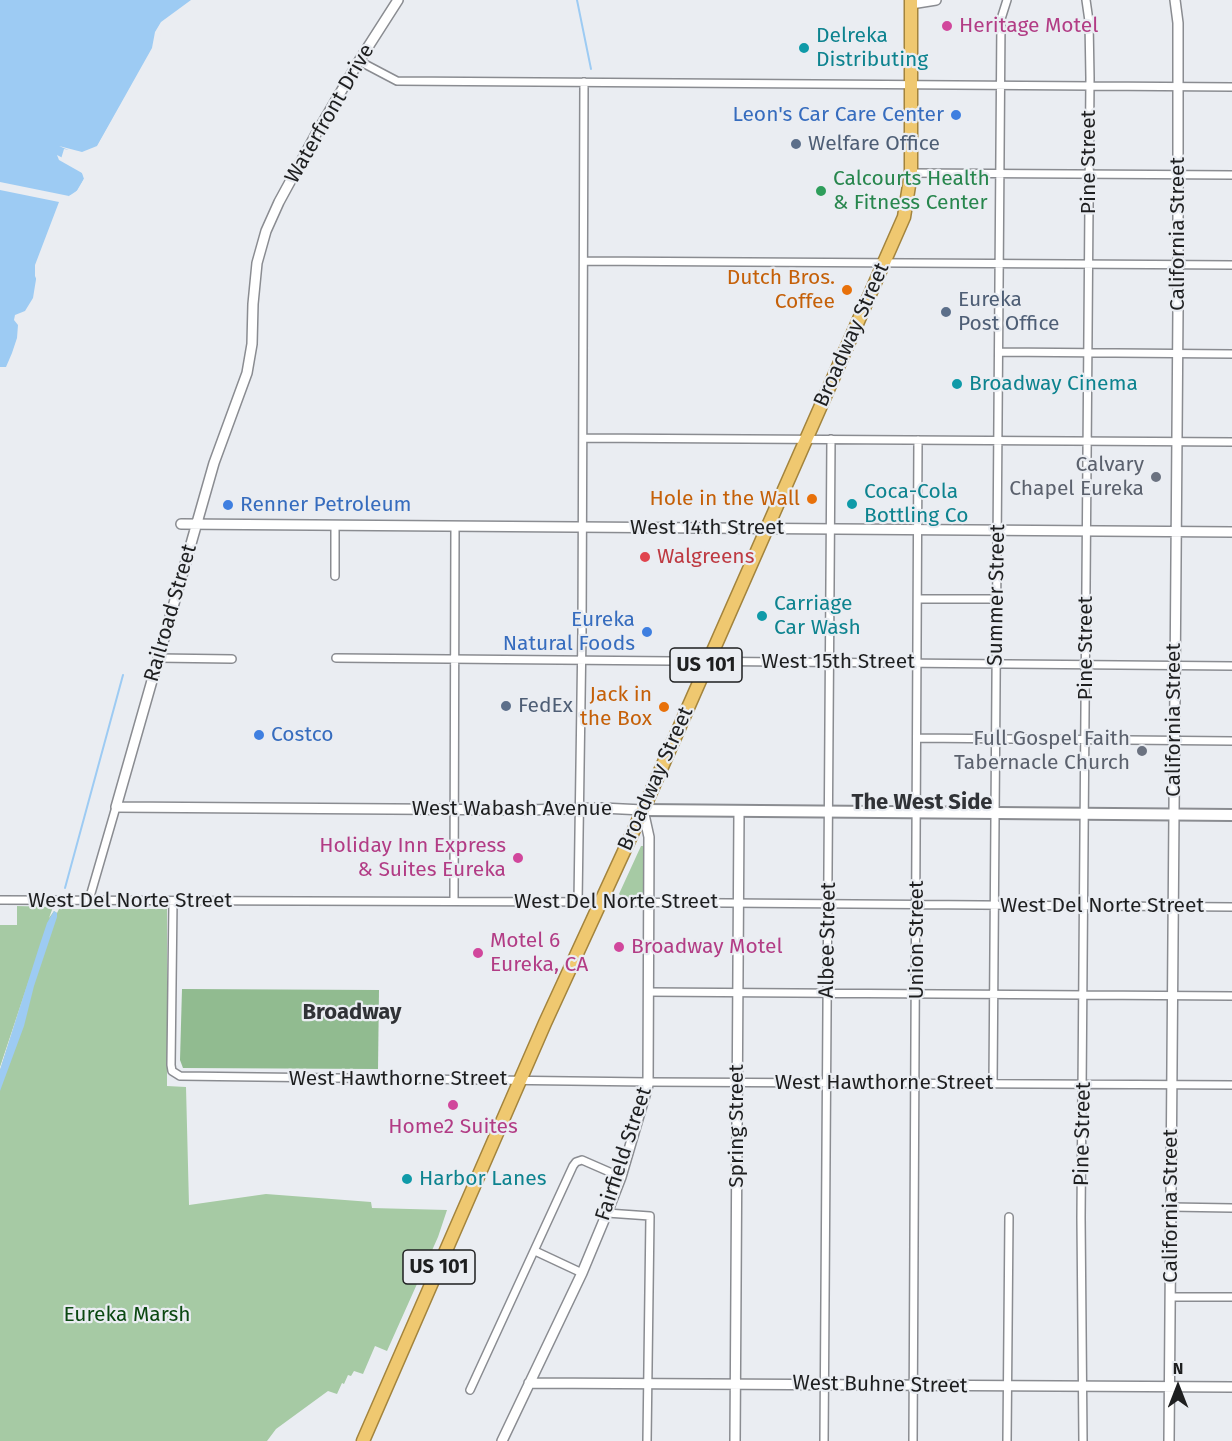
<!DOCTYPE html>
<html>
<head>
<meta charset="utf-8">
<style>
  body { margin:0 }
  #map { position:relative; width:1232px; height:1441px; overflow:hidden; background:#eaedf2; font-family:"Fira Sans",sans-serif }
  canvas { display:block }
  .north { position:absolute; left:1148px; top:1357px; width:60px; height:60px; -webkit-text-stroke:4px #eaedf2; paint-order:stroke; rotate:0deg; font-size:16px; font-weight:700; line-height:24px; text-align:center; color:#1e1f20 }
  .north::after { content:''; display:block; margin:auto; width:21px; height:27px; background:#1e1f20; clip-path:polygon(50% 0,100% 100%,50% 72%,0 100%) }
</style>
</head>
<body>
<div id="map">
<canvas width="1232" height="1441"></canvas>
<div class="north">N</div>
</div>
<script>
const ctx = document.querySelector('canvas').getContext('2d');
ctx.lineJoin = 'round';
function fill(path, color) {
  ctx.fillStyle = color;
  ctx.fill(path, 'evenodd');
}
function shape(rows) {
  const path = new Path2D();
  for (const r of rows) {
    path.moveTo(r[0], r[1]);
    for (let i = 2; i < r.length; i += 2) path.lineTo(r[i], r[i + 1]);
  }
  return path;
}
function trace(path, color, width, dash) {
  ctx.strokeStyle = color;
  ctx.lineWidth = width;
  ctx.lineCap = dash ? 'butt' : 'round';
  ctx.setLineDash(dash || []);
  ctx.stroke(path);
}
function label(font, color, halo, rows, align = 'center') {
  ctx.font = font + ' "Fira Sans",sans-serif';
  ctx.lineWidth = 4.5;
  ctx.setLineDash([]);
  ctx.textBaseline = 'middle';
  ctx.strokeStyle = halo;
  ctx.fillStyle = color;
  for (const [text, x, y, turn = 0] of rows) {
    ctx.save();
    ctx.translate(x, y);
    ctx.rotate((+turn || 0) * Math.PI / 180);
    ctx.textAlign = isNaN(turn) ? turn : align;
    if (halo) ctx.strokeText(text, 0, 0);
    ctx.fillText(text, 0, 0);
    ctx.restore();
  }
}
const green = shape([
  [641,846,644,846,643,897,622,897,619,894],
  [17,906,53,907,49,918,54,911,57,913,59,909,167,909,167,1086,186,1087,189,1205,266,1194,371,1202,372,1208,447,1210,438,1237,387,1351,375,1346,363,1374,354,1371,351,1376,348,1375,344,1384,342,1383,337,1394,328,1391,276,1429,267,1441,0,1441,0,1070,31,974,0,1067,0,925,17,925]
]);
const forest = shape([
  [182,989,379,990,378,1069,183,1068,180,1060]
]);
const water = shape([
  [0,0,194,0,159,26,156,43,97,147,91,154,64,149,61,159,80,170,85,177,75,194,69,196,61,204,39,261,33,298,25,311,15,315,14,320,18,325,17,338,12,353,6,367,0,367],
  [54,911,57,913,57,917,34,986,24,1026,0,1091,0,1070,40,944,47,923]
]);
const pier = shape([
  [191,0,197,0,162,28,158,47,95,154,87,158,59,146,82,152,97,146,152,48,155,32,161,22],
  [57,155,82,168,88,177,77,196,69,196,68,201,63,203,41,262,38,283,35,276,35,265,59,202,0,190,0,182,69,196,78,190,84,179,82,173,59,160]
]);
const stream = shape([
  [577,0,591,69],
  [65,888,123,675]
]);
const minor = shape([
  [359,61,397,81,1232,87],
  [911,173,1232,175],
  [584,261,1232,265],
  [999,352,1232,354],
  [583,438,1232,442],
  [335,526,335,576],
  [918,599,997,599],
  [157,658,232,659],
  [336,658,1232,666],
  [917,738,1232,741],
  [0,900,602,902,1232,907],
  [89,900,116,807],
  [173,901,171,1065,172,1071,180,1076,648,1082,1232,1085],
  [454,901,455,527],
  [578,902,582,632,584,82],
  [648,992,1232,996],
  [993,1083,1001,19,1007,0],
  [1170,1207,1232,1208],
  [607,1213,650,1216,647,1441],
  [535,1251,582,1273],
  [1170,1297,1232,1297],
  [470,1390,573,1166,576,1162,582,1160,621,1177],
  [824,1441,831,439],
  [913,1441,918,440],
  [1007,1441,1009,1217],
  [1083,1441,1081,1217,1090,78,1089,21,1086,0]
]);
const tertiary = shape([
  [398,0,359,61,316,134,279,202,266,231,257,263,253,304,252,344,247,373,214,463,116,807,528,810,602,808,643,810,649,837,648,1085,621,1177,607,1213,582,1273,502,1441],
  [911,4,936,0],
  [181,524,1232,532],
  [529,1383,1232,1387],
  [735,1441,739,812],
  [1169,1441,1178,309,1178,23,1175,0]
]);
const secondary = shape([
  [643,810,1232,815]
]);
const trunk = shape([
  [363,1441,545,1023,643,810,904,217,911,173,911,0]
]);
const markers = [
  [947,26,6,"#d1479c"],
  [804,48,6,"#0f9aa8"],
  [956,115,6,"#3f7fe0"],
  [796,144,6,"#5c6f8a"],
  [821,191,6,"#2e9e5b"],
  [847,290,6,"#e8710a"],
  [946,312,6,"#5c6f8a"],
  [957,384,6,"#0f9aa8"],
  [1156,477,6,"#6b7280"],
  [812,499,6,"#e8710a"],
  [852,504,6,"#0f9aa8"],
  [228,505,6,"#3f7fe0"],
  [645,557,6,"#e0444e"],
  [762,616,6,"#0f9aa8"],
  [647,632,6,"#3f7fe0"],
  [506,706,6,"#5c6f8a"],
  [664,707,6,"#e8710a"],
  [259,735,6,"#3f7fe0"],
  [1142,751,6,"#6b7280"],
  [518,858,6,"#d1479c"],
  [619,947,6,"#d1479c"],
  [478,953,6,"#d1479c"],
  [453,1105,6,"#d1479c"],
  [407,1179,6,"#0f9aa8"]
];
const shields = [
  [706,665,72],
  [439,1267,72]
];
const shieldNames = [
  ["US 101",706,665],
  ["US 101",439,1267]
];
const hotelNames = [
  ["Heritage Motel",959,26],
  ["Holiday Inn Express",506,846,"right"],
  ["& Suites Eureka",506,870,"right"],
  ["Motel 6",490,941],
  ["Eureka, CA",490,965],
  ["Broadway Motel",631,947],
  ["Home2 Suites",453,1127,"center"]
];
const cultureNames = [
  ["Delreka",816,36],
  ["Distributing",816,60],
  ["Broadway Cinema",969,384],
  ["Coca-Cola",864,492],
  ["Bottling Co",864,516],
  ["Carriage",774,604],
  ["Car Wash",774,628],
  ["Harbor Lanes",419,1179]
];
const streetNames = [
  ["Waterfront Drive",330,114,-60],
  ["Pine Street",1089,162,-90],
  ["California Street",1178,234,-90],
  ["Broadway Street",852,335,-66],
  ["West 14th Street",707,528],
  ["Summer Street",997,595,-89],
  ["Railroad Street",171,613,-74],
  ["Pine Street",1086,648,-90],
  ["West 15th Street",838,662],
  ["California Street",1174,720,-90],
  ["Broadway Street",656,779,-66],
  ["West Wabash Avenue",512,809],
  ["West Del Norte Street",130,901],
  ["West Del Norte Street",616,902],
  ["West Del Norte Street",1102,906],
  ["Albee Street",828,940,-89],
  ["Union Street",917,940,-90],
  ["West Hawthorne Street",398,1079],
  ["West Hawthorne Street",884,1083],
  ["Spring Street",737,1126,-90],
  ["Pine Street",1083,1134,-89],
  ["Fairfield Street",624,1154,-72],
  ["California Street",1171,1206,-90],
  ["West Buhne Street",880,1385,1]
];
const shopNames = [
  ["Leon's Car Care Center",944,115],
  ["Renner Petroleum",240,505,"left"],
  ["Eureka",635,620],
  ["Natural Foods",635,644],
  ["Costco",271,735,"left"]
];
const serviceNames = [
  ["Welfare Office",808,144],
  ["Eureka",958,300],
  ["Post Office",958,324],
  ["FedEx",518,706]
];
const leisureNames = [
  ["Calcourts Health",833,179],
  ["& Fitness Center",833,203]
];
const foodNames = [
  ["Dutch Bros.",835,278],
  ["Coffee",835,302],
  ["Hole in the Wall",800,499],
  ["Jack in",652,695],
  ["the Box",652,719]
];
const worshipNames = [
  ["Calvary",1144,465],
  ["Chapel Eureka",1144,489],
  ["Full Gospel Faith",1130,739],
  ["Tabernacle Church",1130,763]
];
const healthNames = [
  ["Walgreens",657,557]
];
const parkNames = [
  ["Eureka Marsh",127,1315]
];
const neighbourhoodNames = [
  ["The West Side",922,803],
  ["Broadway",352,1013]
];
fill(green, '#a6caa4');
fill(forest, '#91bb90');
fill(water, '#9dcbf3');
fill(pier, '#eaedf2');
trace(stream, '#9dcbf3', 2);
trace(minor, '#8a8c91', 10);
trace(tertiary, '#8a8c91', 12);
trace(secondary, '#8a8c91', 14);
trace(trunk, '#a3843d', 15);
trace(minor, '#fff', 7);
trace(tertiary, '#fff', 9);
trace(secondary, '#fff', 10);
trace(trunk, '#efc870', 12);
for (const [x, y, r, color] of markers) {
  const dot = new Path2D();
  dot.arc(x, y, r, 0, 2 * Math.PI);
  ctx.fillStyle = color;
  ctx.fill(dot);
  trace(dot, '#eaedf2', 2);
}
for (const [x, y, w] of shields) {
  const box = new Path2D();
  box.roundRect(x - w / 2, y - 17, w, 34, 4.5);
  ctx.fillStyle = '#eaedf2';
  ctx.fill(box);
  trace(box, '#1e1f20', 1.5);
}
label('bold 20px', '#1e1f20', null, shieldNames);
label('21px', '#b23c85', '#eaedf2', hotelNames, 'left');
label('21px', '#0d838f', '#eaedf2', cultureNames, 'left');
label('21px', '#1e1f20', '#eaedf2', streetNames);
label('21px', '#366cbe', '#eaedf2', shopNames, 'right');
label('21px', '#4e5e75', '#eaedf2', serviceNames, 'left');
label('21px', '#27864d', '#eaedf2', leisureNames, 'left');
label('21px', '#c56008', '#eaedf2', foodNames, 'right');
label('21px', '#5b616d', '#eaedf2', worshipNames, 'right');
label('21px', '#be3a42', '#eaedf2', healthNames, 'left');
label('21px', '#0b4811', '#eaedf2', parkNames);
label('bold 22px', '#303236', '#eaedf2', neighbourhoodNames);
</script>
</body>
</html>
